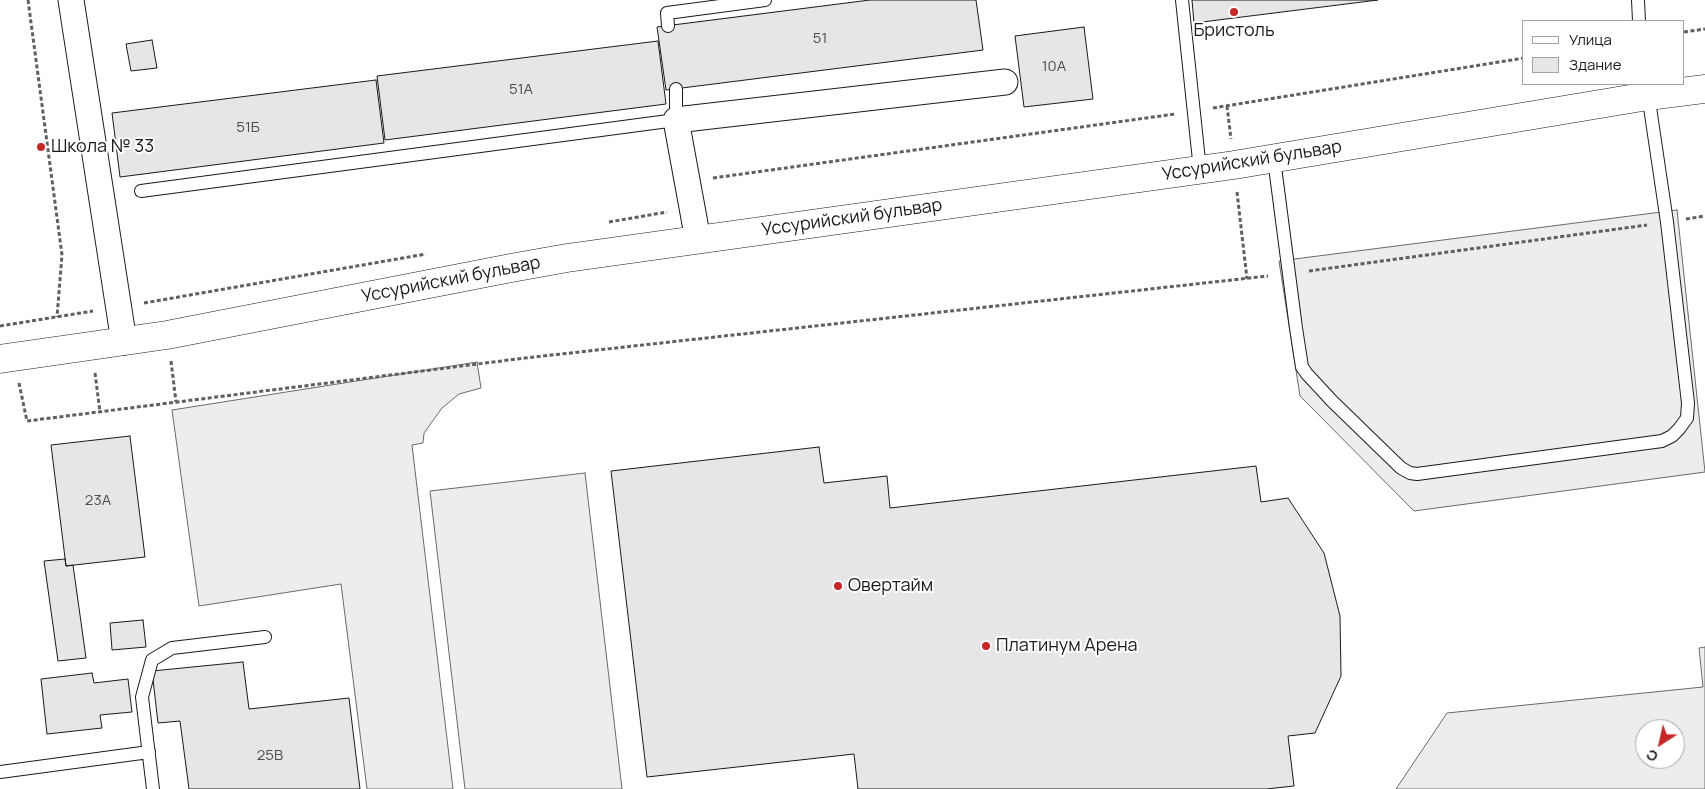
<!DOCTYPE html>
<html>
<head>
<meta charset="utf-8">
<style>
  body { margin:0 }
  #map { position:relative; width:1705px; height:789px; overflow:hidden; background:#fff; font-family:Manrope,sans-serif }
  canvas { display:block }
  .legend { position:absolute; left:1522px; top:20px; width:162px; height:65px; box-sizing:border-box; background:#fff; border:1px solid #a3a3a3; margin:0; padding:6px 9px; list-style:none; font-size:15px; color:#1a1a1a }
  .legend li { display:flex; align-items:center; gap:10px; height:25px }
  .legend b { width:25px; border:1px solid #a3a3a3 }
  .north { position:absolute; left:1635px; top:719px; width:50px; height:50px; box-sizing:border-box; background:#fff; border:1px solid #a3a3a3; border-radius:50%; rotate:215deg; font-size:14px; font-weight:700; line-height:20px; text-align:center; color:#1a1a1a }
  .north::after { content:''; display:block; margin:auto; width:18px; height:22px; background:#c62828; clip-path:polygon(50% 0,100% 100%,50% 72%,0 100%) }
</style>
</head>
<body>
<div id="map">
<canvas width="1705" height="789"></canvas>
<ul class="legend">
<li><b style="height:6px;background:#fff"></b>Улица</li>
<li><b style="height:14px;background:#e6e6e6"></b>Здание</li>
</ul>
<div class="north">С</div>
</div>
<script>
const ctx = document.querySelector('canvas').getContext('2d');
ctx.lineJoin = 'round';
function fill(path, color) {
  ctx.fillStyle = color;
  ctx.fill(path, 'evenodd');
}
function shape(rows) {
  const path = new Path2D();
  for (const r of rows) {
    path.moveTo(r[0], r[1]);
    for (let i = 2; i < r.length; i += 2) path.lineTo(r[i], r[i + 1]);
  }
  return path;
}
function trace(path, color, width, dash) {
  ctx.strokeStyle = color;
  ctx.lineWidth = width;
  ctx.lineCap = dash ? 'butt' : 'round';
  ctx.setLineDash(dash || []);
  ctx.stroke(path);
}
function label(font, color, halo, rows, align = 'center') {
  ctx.font = font + ' Manrope,sans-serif';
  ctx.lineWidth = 4;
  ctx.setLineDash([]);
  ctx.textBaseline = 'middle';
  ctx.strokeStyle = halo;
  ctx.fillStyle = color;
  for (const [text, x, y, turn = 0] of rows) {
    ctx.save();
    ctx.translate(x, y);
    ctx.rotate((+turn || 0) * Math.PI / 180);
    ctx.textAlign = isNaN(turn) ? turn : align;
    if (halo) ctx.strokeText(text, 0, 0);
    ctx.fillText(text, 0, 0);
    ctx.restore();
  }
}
const built = shape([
  [1677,210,1705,472,1414,511,1300,396,1279,261,1677,210],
  [477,362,481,388,459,394,442,408,424,433,423,443,412,445,453,789,367,789,341,584,199,606,172,410,477,362],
  [585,473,622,789,465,789,430,491,585,473],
  [1705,647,1705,789,1396,789,1447,713,1703,687,1699,648,1705,647],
  [1645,729,1675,729,1675,759,1645,759,1645,729]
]);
const building = shape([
  [870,0,976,0,983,50,666,90,657,27,870,0],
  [1192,0,1378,0,1194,23,1192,0],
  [1084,27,1093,99,1024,107,1015,36,1084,27],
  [152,40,157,68,131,71,126,44,152,40],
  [658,41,666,104,385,140,377,76,658,41],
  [376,80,384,143,120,177,112,113,376,80],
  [130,436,145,557,66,566,51,445,130,436],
  [819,447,824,483,887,476,890,508,1256,466,1261,502,1288,498,1324,553,1340,616,1341,676,1315,733,1288,736,1294,786,1266,789,858,789,854,754,647,777,611,471,819,447],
  [65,559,66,566,73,565,86,658,58,661,44,561,65,559],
  [143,620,146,647,112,650,110,623,143,620],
  [243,662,249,709,349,698,360,789,189,789,180,721,158,723,152,671,243,662],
  [92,673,94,683,128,679,132,712,100,715,102,728,47,734,41,679,92,673]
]);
const path = shape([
  [28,0,62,255,57,317],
  [1684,32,1705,29],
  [1227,106,1231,139],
  [1213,108,1524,58],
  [713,178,1175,114],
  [1237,192,1247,279],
  [1686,219,1705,216],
  [609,222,667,212],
  [1309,271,1647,225],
  [144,303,426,254],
  [0,326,93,311],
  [171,361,176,402],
  [95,373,100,412],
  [19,383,27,421,525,358,1268,276]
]);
const service = shape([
  [1182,0,1200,170],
  [1638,0,1639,21],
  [668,26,667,13,765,0],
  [1274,159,1296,328,1302,367,1307,374,1332,401,1401,468,1410,473,1417,474,1662,441,1672,436,1679,429,1687,418,1688,403,1667,222,1648,94],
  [141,191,676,120,676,89],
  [0,772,149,752],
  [153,789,142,697,152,660,172,648,265,637]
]);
const minor = shape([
  [71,0,124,342],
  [698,240,676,120,1005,82]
]);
const tertiary = shape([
  [0,359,167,335,511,268,567,258,1234,165,1648,96,1705,89]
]);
const markers = [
  [1234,12,5,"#c62828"],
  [41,147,5,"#c62828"],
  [838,586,5,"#c62828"],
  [986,646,5,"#c62828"]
];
const numberNames = [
  ["51",820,39],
  ["10А",1054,67],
  ["51А",521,90],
  ["51Б",248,128],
  ["23А",98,501],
  ["25В",270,756]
];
const poiNames = [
  ["Бристоль",1234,31,"center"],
  ["Школа № 33",51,147],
  ["Овертайм",848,586],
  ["Платинум Арена",996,646]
];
const streetNames = [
  ["Уссурийский бульвар",1252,161,-9],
  ["Уссурийский бульвар",852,218,-8],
  ["Уссурийский бульвар",451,280,-11]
];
fill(built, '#ededed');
trace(built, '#6a6a6a', 1);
fill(building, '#e6e6e6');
trace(building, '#1a1a1a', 1);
trace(service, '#1a1a1a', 14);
trace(minor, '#1a1a1a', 27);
trace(tertiary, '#1a1a1a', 29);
trace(path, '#5f5f5f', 3, [4, 2.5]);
trace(service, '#fff', 12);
trace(minor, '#fff', 25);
trace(tertiary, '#fff', 28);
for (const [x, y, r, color] of markers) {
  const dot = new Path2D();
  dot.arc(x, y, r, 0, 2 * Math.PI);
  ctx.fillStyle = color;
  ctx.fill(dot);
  trace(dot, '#fff', 2);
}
label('15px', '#4d4d4d', null, numberNames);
label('18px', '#1a1a1a', '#fff', poiNames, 'left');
label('18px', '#1a1a1a', '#fff', streetNames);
</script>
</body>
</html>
